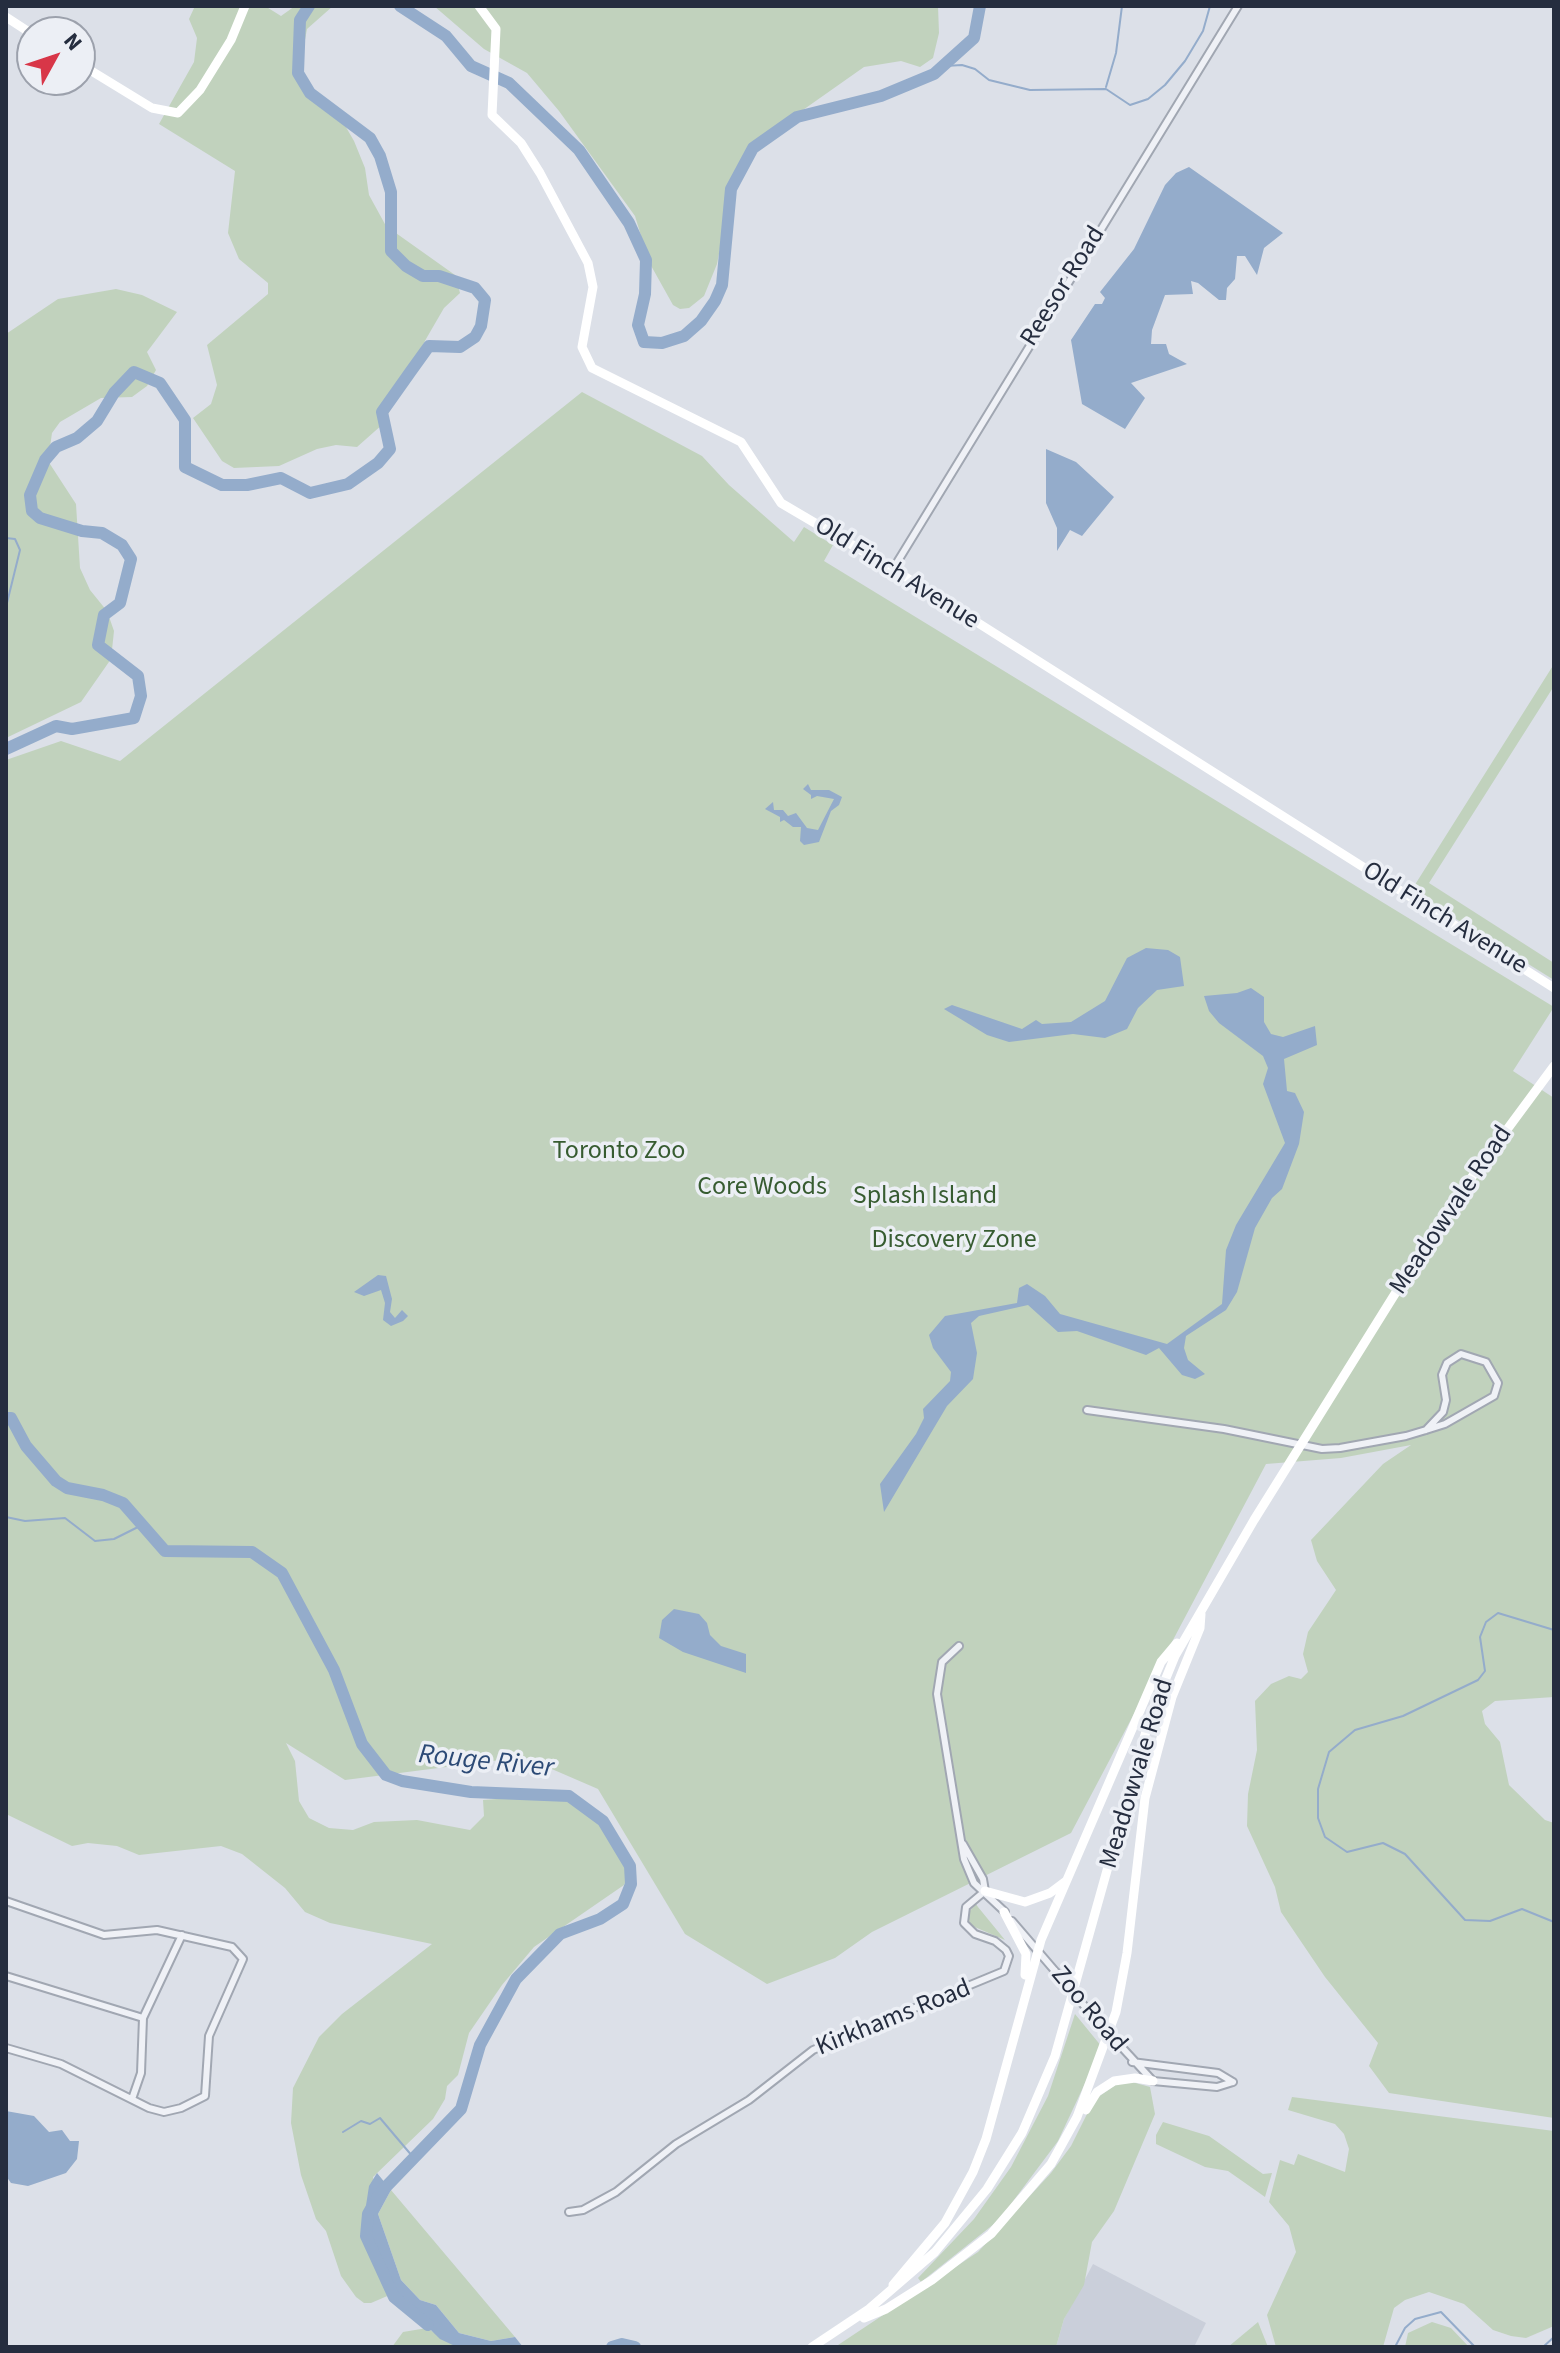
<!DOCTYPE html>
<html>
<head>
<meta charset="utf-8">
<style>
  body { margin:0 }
  #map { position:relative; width:1560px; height:2353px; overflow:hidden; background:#dce0e8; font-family:"Source Sans 3",sans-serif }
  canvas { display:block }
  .frame { position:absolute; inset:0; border:8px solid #252d3f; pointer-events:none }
  .north { position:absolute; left:16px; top:16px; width:80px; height:80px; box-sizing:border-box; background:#eceff5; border:2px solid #9ca1ac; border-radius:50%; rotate:50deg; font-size:22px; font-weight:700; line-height:32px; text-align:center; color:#252d3f }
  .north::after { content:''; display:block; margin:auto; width:28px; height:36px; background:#d83648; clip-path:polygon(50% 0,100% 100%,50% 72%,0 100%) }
</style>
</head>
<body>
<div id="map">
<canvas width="1560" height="2353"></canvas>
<div class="frame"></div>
<div class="north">N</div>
</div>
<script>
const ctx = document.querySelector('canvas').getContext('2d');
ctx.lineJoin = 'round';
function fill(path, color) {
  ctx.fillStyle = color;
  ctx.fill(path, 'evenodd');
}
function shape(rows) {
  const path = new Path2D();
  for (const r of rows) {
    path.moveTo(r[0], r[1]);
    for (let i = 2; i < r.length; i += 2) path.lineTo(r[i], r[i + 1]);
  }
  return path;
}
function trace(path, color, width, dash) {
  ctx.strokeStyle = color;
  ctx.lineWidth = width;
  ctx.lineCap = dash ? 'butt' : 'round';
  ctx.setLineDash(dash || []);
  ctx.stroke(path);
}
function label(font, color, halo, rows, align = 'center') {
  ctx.font = font + ' "Source Sans 3",sans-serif';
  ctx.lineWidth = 7;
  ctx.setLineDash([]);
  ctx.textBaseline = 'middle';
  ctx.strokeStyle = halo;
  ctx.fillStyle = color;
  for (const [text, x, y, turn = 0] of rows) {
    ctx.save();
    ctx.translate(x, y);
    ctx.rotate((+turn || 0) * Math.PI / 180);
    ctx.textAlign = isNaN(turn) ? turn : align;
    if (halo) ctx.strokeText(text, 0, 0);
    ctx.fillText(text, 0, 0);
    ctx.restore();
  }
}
const built = shape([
  [1093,2264,1206,2323,1194,2347,1056,2347,1064,2319]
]);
const green = shape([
  [195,6,265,6,281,16,295,6,333,6,307,29,298,77,343,122,354,141,365,168,369,195,386,226,455,275,460,293,444,308,426,339,383,424,357,447,336,445,317,449,279,466,234,468,222,461,193,418,211,404,217,385,207,345,268,294,268,283,239,259,228,233,235,171,159,124,194,62,197,38,189,19],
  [434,6,938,6,939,33,933,58,920,67,901,61,864,67,749,148,733,182,717,264,704,296,689,308,680,309,673,305,649,262,635,216,559,111,527,73,484,49],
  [116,289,142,295,177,312,147,352,156,370,147,386,132,397,101,398,60,422,52,433,48,461,76,504,80,568,90,590,107,611,114,631,111,659,81,702,6,738,6,334,58,299],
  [582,392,702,456,729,485,794,542,804,527,833,545,824,561,1554,1007,1513,1071,1554,1098,1554,1697,1495,1701,1482,1711,1485,1724,1500,1742,1509,1785,1545,1820,1554,1823,1554,2118,1389,2093,1369,2066,1378,2043,1325,1977,1281,1912,1275,1887,1247,1826,1248,1794,1257,1750,1255,1701,1271,1684,1289,1676,1301,1679,1308,1672,1303,1654,1308,1632,1336,1590,1317,1561,1311,1540,1383,1464,1411,1445,1341,1458,1266,1464,1071,1833,872,1932,835,1958,767,1984,685,1934,598,1789,524,1757,345,1780,286,1743,295,1761,299,1801,309,1818,329,1828,353,1830,374,1822,417,1820,470,1830,484,1816,483,1800,564,1794,590,1809,631,1863,632,1869,624,1885,534,1947,502,1985,469,2033,458,2075,447,2086,445,2099,433,2119,373,2177,388,2288,392,2294,371,2303,364,2303,356,2297,341,2276,326,2231,316,2219,301,2175,291,2123,293,2088,319,2037,342,2014,432,1944,330,1923,305,1912,285,1888,242,1854,221,1846,139,1855,117,1846,88,1843,72,1846,6,1814,6,760,61,741,120,761],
  [1554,664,1554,686,1429,883,1554,963,1554,980,1411,891],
  [976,1904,978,1907,1005,1940,970,1925,968,1913],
  [1075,2014,1102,2047,1058,2141,999,2220,921,2282,918,2278,974,2219,1011,2167,1048,2096],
  [1132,2082,1150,2087,1155,2114,1114,2211,1092,2242,1084,2285,1064,2319,1056,2347,835,2347,978,2252,1051,2173,1071,2146,1094,2100,1117,2084],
  [1292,2097,1554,2131,1554,2326,1526,2338,1511,2336,1493,2330,1464,2304,1429,2292,1405,2300,1394,2308,1383,2347,1276,2347,1267,2315,1296,2252,1289,2226,1269,2202,1280,2160,1294,2165,1298,2154,1345,2172,1349,2149,1344,2134,1335,2124,1288,2110],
  [1163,2122,1209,2136,1263,2174,1272,2173,1265,2197,1228,2171,1205,2167,1156,2144,1156,2135],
  [391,2190,515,2337,491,2341,459,2333,436,2305,420,2300,401,2280,378,2214],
  [1258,2322,1268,2347,1228,2347],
  [1432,2322,1451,2328,1469,2347,1405,2347,1408,2333],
  [427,2328,457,2347,392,2347,403,2332]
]);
const water = shape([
  [1189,167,1283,233,1264,248,1257,275,1245,256,1237,256,1235,279,1227,288,1226,300,1219,300,1198,283,1191,281,1193,294,1165,295,1152,330,1151,344,1166,344,1169,354,1187,364,1131,383,1145,398,1125,429,1082,404,1071,340,1095,304,1102,304,1105,298,1100,292,1134,249,1165,185,1176,173],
  [1046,449,1076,462,1114,497,1082,536,1070,530,1057,551,1057,528,1046,503],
  [808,784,811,790,829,790,842,797,839,805,831,811,819,842,804,845,800,841,801,827,793,827,784,820,780,822,780,817,765,809,773,802,774,810,783,810,788,816,796,813,807,828,818,830,834,799,817,796,811,799,811,795,803,789],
  [1146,948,1168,950,1180,957,1184,986,1157,990,1138,1008,1127,1029,1105,1038,1073,1034,1009,1042,987,1035,944,1009,952,1005,1022,1029,1036,1020,1042,1024,1071,1022,1105,1001,1127,958],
  [1251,988,1264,997,1264,1022,1271,1034,1283,1037,1315,1026,1317,1045,1284,1059,1287,1091,1295,1093,1304,1112,1299,1144,1282,1189,1272,1198,1255,1228,1237,1292,1226,1310,1186,1336,1184,1348,1188,1360,1205,1374,1195,1379,1182,1375,1159,1348,1146,1355,1077,1331,1058,1332,1028,1305,979,1316,971,1323,977,1353,973,1379,947,1406,884,1512,880,1484,916,1434,924,1418,923,1409,950,1381,951,1372,933,1348,929,1335,945,1316,1017,1303,1019,1288,1027,1284,1045,1296,1060,1314,1167,1344,1222,1304,1226,1250,1236,1225,1285,1143,1263,1084,1268,1068,1263,1056,1219,1023,1209,1011,1204,996,1237,993],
  [378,1275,386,1276,392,1299,390,1312,395,1318,402,1310,408,1316,403,1321,391,1326,383,1320,385,1303,381,1290,364,1296,354,1292],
  [674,1609,699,1614,707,1623,710,1635,721,1646,746,1654,746,1673,683,1652,659,1638,662,1620],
  [6,2111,34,2116,49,2132,62,2130,70,2141,79,2141,77,2159,66,2173,28,2186,11,2183,6,2176],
  [377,2173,391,2190,378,2214,401,2280,420,2300,436,2305,459,2333,491,2341,515,2337,523,2347,457,2347,440,2339,388,2288,378,2268,365,2212,369,2186]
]);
const stream = shape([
  [945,66,962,65,975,69,989,80,1030,90,1106,89,1130,105,1148,99,1165,85,1185,61,1203,31,1210,6],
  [1106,87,1116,53,1122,6],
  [6,538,15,539,20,550,6,607],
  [6,1517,25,1521,65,1518,95,1541,114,1539,142,1525],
  [1554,1630,1498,1613,1486,1622,1480,1637,1485,1671,1478,1680,1403,1716,1355,1730,1329,1752,1318,1789,1318,1818,1325,1837,1347,1852,1383,1843,1405,1854,1465,1920,1490,1921,1522,1909,1554,1922],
  [343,2132,361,2121,370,2124,380,2118,413,2157],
  [1395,2347,1405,2328,1415,2319,1441,2312,1475,2347],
  [1543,2347,1554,2337]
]);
const river = shape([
  [400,6,446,36,471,66,509,83,579,150,629,223,646,260,645,294,638,325,644,342,662,343,684,336,701,321,715,301,722,285,731,189,753,148,797,117,881,96,934,74,974,38,980,6],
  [6,749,56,726,72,729,134,718,141,696,138,676,98,645,104,615,120,603,131,559,122,545,102,533,82,531,40,518,32,511,30,495,45,460,56,447,77,438,97,421,114,393,134,372,160,383,185,420,185,467,222,485,247,485,281,478,310,493,348,484,378,463,390,449,382,412,411,371,429,346,460,347,475,337,481,326,485,300,475,288,439,276,423,276,406,266,391,251,391,192,380,156,370,138,310,93,298,73,300,20,309,6],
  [6,1418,11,1418,26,1446,56,1481,67,1488,103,1495,123,1503,165,1551,252,1552,282,1573,334,1670,362,1744,386,1775,402,1781,471,1792,569,1796,603,1821,630,1866,631,1884,623,1904,600,1919,560,1934,516,1979,480,2045,461,2109,380,2193,368,2214,366,2236,394,2297,428,2325],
  [612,2347,622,2344,635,2347]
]);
const street = shape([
  [893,569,1238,6],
  [1087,1410,1224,1429,1322,1449,1340,1448,1406,1436,1426,1430,1445,1424,1494,1396,1498,1383,1486,1362,1461,1354,1447,1363,1442,1375,1446,1400,1443,1412,1426,1430],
  [959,1646,942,1662,937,1694,964,1859,974,1883,1005,1912],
  [963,1844,983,1879,985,1891],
  [6,1901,104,1935,157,1930,232,1947,243,1959,209,2036,205,2096,181,2108,164,2112,149,2108,61,2064,6,2048],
  [1012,1921,1055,1971],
  [6,1976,143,2018],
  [1092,2015,1153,2081,1217,2087,1233,2082],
  [1132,2062,1218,2073,1233,2082],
  [132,2099,141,2073,143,2018,182,1935],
  [569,2212,583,2210,616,2192,676,2144,749,2100,813,2050,1004,1971,1009,1956,1006,1950,995,1941,975,1934,964,1923,966,1907,985,1891]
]);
const secondary = shape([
  [479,6,496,29,492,115,521,143,540,173,588,263,593,287,582,347,592,368,741,442,781,503,893,569,1554,988],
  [6,17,32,34],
  [80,64,152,108,178,113,200,90,231,40,245,6],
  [985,1891,1025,1902,1050,1893,1066,1881],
  [1004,1912,1026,1954,1025,1975],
  [1086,2110,1097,2092,1114,2081,1135,2078,1153,2081],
  [893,2285,945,2223,973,2172,986,2139,1041,1940,1161,1662,1177,1643],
  [864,2318,886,2309,932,2280,991,2234,1051,2164,1077,2117,1116,2012,1127,1953,1145,1798,1172,1697,1200,1628,1201,1614],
  [812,2347,869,2309,935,2252,987,2189,1022,2133,1055,2056,1150,1717,1175,1656,1254,1520,1446,1212,1554,1066]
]);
const streetBridge = shape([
  [1055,1971,1092,2015]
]);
const streetNames = [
  ["Reesor Road",1064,287,-58],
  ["Old Finch Avenue",896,574,32],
  ["Old Finch Avenue",1444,919,32],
  ["Meadowvale Road",1452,1211,-56],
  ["Meadowvale Road",1138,1774,-73],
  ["Zoo Road",1088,2010,50],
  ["Kirkhams Road",894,2019,-22]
];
const parkNames = [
  ["Toronto Zoo",619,1152],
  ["Core Woods",762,1188],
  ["Splash Island",925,1197],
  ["Discovery Zone",954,1241]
];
const waterNames = [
  ["Rouge River",486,1763,6]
];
fill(built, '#cacfda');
fill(green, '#c1d2bd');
fill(water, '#94accb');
trace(stream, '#94accb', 2);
trace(river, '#94accb', 12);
trace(street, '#a1a7b2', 10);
trace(street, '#eff1f6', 6);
trace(secondary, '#fff', 9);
trace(streetBridge, '#a1a7b2', 10, []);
trace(streetBridge, '#eff1f6', 6);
label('26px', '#252d3f', '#eceff5', streetNames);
label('26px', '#375c31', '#eceff5', parkNames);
label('italic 28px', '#2c4a76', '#eceff5', waterNames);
</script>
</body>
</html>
